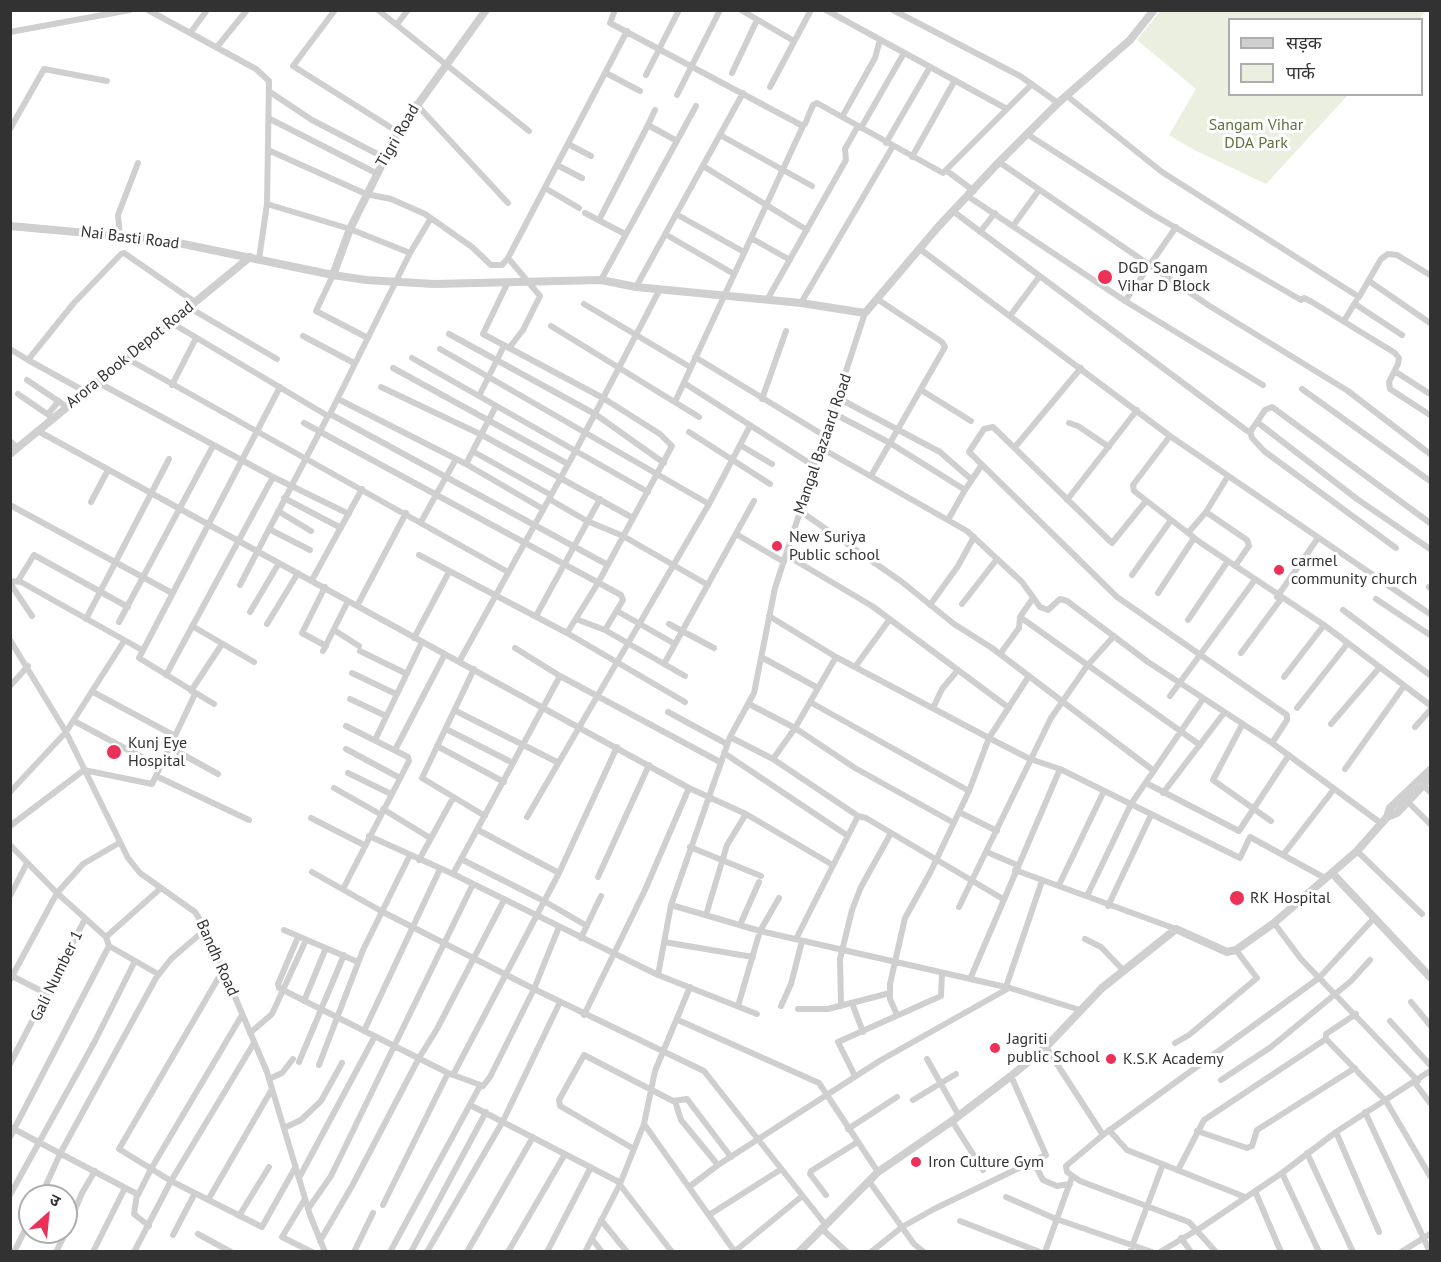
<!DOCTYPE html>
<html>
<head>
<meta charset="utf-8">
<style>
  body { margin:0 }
  #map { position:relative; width:1441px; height:1262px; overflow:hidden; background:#fff; font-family:"PT Sans","Noto Sans Devanagari",sans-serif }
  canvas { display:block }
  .frame { position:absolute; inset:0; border:12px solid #323232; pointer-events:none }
  .legend { position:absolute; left:1228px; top:18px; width:195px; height:78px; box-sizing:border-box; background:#fff; border:2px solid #adadad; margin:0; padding:8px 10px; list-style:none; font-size:18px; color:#323232 }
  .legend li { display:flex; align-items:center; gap:12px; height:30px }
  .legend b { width:30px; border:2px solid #adadad }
  .north { position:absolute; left:18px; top:1184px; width:60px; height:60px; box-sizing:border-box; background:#fff; border:2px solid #adadad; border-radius:50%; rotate:27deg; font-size:16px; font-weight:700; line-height:24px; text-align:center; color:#323232 }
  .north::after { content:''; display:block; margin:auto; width:21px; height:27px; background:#ed3057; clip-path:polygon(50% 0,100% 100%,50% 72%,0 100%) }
</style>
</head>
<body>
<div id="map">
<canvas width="1441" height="1262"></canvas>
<div class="frame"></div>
<ul class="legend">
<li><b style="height:8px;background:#cfcfcf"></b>सड़क</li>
<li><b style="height:16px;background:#eaefe0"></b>पार्क</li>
</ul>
<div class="north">उ</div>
</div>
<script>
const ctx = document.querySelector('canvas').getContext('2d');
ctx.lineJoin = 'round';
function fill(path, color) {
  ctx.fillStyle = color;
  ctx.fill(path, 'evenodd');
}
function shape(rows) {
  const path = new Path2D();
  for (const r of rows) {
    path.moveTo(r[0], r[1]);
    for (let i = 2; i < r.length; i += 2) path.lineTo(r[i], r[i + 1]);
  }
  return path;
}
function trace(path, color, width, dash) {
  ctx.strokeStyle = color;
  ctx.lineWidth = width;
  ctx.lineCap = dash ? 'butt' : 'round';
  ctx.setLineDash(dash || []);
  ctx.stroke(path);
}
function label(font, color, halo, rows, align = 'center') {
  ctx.font = font + ' "PT Sans",sans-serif';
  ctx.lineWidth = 6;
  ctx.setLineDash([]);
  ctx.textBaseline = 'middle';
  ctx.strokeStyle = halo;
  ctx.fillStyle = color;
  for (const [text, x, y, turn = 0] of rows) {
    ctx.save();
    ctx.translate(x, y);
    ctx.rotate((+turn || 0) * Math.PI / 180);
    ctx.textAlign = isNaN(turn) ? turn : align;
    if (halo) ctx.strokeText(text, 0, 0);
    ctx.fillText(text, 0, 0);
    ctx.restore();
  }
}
const green = shape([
  [1161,10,1426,10,1426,11,1418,20,1230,20,1230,94,1348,95,1266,184,1194,150,1169,135,1196,89,1137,40]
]);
const minor = shape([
  [148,10,256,69,269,81,267,204,259,259],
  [335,10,293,66,398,132],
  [378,10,529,131],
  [615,10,610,23,801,125,805,124,813,105,817,103,943,173,1032,84],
  [741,10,794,41],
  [826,10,1007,109],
  [893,10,1020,76,1058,103],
  [397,24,408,10],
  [10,32,130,10],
  [191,32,207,10],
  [217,47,247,10],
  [606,73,640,91],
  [732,73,757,20],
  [646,75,679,10],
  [770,87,811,10],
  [270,92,312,120,385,158],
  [677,95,720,10],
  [1067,96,1162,172,1359,297,1381,259,1388,254,1397,255,1430,275],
  [416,104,508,203],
  [842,117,875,58,880,40],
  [270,119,376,173],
  [648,125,655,110],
  [861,128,904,53],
  [10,129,44,69,107,81],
  [1027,134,1152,214,1301,300,1304,298,1312,302,1395,353,1399,358,1398,364,1389,382,1390,389,1430,415],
  [720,135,812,186],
  [886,143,930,67],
  [568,144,591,156],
  [268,150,366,194,391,199,425,214,472,247,491,265,502,265,508,258],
  [912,157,955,80],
  [999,162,1208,305,1348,391,1430,454],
  [557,165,582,178],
  [703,166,807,230],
  [947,171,974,191],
  [545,188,579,208],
  [969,197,1125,301,1263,385],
  [267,204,350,229,410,253],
  [954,212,1246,430,1250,432,1257,422,1357,499,1430,549],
  [585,213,625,234],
  [676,214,744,252],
  [599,220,648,125,677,141],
  [1013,226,1039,190],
  [980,232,995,213],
  [665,234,734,274],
  [120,236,118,215,138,163],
  [751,238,790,260],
  [920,249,1170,436,1430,614],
  [333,275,316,311,368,338],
  [601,280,696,106],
  [1369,281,1430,323],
  [508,282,483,334,603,398,660,434,672,446,598,583,567,633],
  [636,287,743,93],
  [767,300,846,160,845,149,858,126],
  [1125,301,1176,227],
  [801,303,893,146],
  [584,304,690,367],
  [1355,304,1402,335],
  [188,307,277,359],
  [1010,316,1039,277],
  [1344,321,1356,301],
  [170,322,328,416,330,414,608,565],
  [551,326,699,417],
  [449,334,595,414,664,463],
  [303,336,354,363],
  [509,348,523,330,540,296,508,258,627,31],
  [10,349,28,360],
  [440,349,709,504],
  [695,357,825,436],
  [126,358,508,572],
  [412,358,648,492],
  [393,368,568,464],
  [1396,372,1430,394],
  [27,380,67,407],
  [97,382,273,477],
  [684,383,814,466],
  [172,385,196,338],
  [381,387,482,435,633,518],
  [1302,389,1430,481],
  [921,390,971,421],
  [86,392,28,360,73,304,121,254,124,253,195,302],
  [18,394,53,418],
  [479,396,504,346],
  [838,398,940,452,972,480],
  [338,399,466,464,543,509],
  [762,399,786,331],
  [675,402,803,126],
  [833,413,890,443,965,490,981,466],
  [48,414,59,401],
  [330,414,410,253,431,218],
  [1257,422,1265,410,1272,407,1430,523],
  [304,423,621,595,623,600,605,630],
  [1069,423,1078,426,1109,447],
  [38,431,689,788,746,814,831,864],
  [689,432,770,484],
  [1250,432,1252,438,1264,451,1396,548],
  [1170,436,1133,485,1134,491,1201,543,1324,625,1430,705],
  [10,441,18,448],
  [740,445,772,464],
  [1015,447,1081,368],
  [821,448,967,531,1022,582,1040,607,1048,610,1060,599,1067,601,1148,662,1272,743,1382,824],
  [474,452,551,495],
  [466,464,496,406],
  [871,476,945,347,942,342,877,299],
  [284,498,341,528],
  [549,499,587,521,623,536,708,585],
  [1067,500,1137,410],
  [1146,501,1112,543,993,427,984,429,969,452,1117,597,1287,715,1287,720,1272,743],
  [91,502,108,470],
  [10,505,172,593],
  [278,511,311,531],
  [800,511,902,582,954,624,992,648,1154,771],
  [1206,512,1228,476],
  [948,520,965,490],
  [421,522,456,459],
  [269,529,310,550],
  [1188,533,1206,512,1247,540,1249,546,1235,566],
  [736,534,784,562],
  [419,555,567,633,685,702],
  [786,555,872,606,1009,708],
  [1132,575,1171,520],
  [312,580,362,489],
  [10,581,21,582,142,650],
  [18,581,34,555,128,607],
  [10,583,32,616],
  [240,585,328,416],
  [325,587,302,633,326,646],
  [1429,587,1430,588],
  [1158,593,1194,538],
  [1277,597,1318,538],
  [1033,598,1020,617,1200,745],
  [1376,599,1430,635],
  [962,604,997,559],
  [930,605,958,566,974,537],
  [357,606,406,513],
  [1343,610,1430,675],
  [617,611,675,644],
  [250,612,279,563],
  [536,616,600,499],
  [769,616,836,657,989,738,1030,759,1060,769,1240,858,1250,837,1325,878],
  [86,619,169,459],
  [576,619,605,630,685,676],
  [1188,620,1228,561],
  [119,622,213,446],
  [267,624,298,573],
  [669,624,714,648],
  [192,626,254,662],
  [334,630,359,646],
  [414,638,449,572],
  [10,640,66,732,128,858,140,873,195,912,206,929,267,1072,310,1215,325,1252],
  [515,648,560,676,720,762],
  [323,651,348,601],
  [360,651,407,674],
  [1241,653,1281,599],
  [1000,654,1019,628,1020,617],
  [763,658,818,688],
  [459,662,576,450,660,289],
  [664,664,754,501],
  [855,667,890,619],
  [474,669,422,778,485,816],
  [352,673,396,694],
  [166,675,273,477,349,514],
  [1284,677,1324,625],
  [10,686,28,666],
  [191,691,222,644],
  [93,692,175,736],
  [1170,696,1254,581],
  [350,699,386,716],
  [810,702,969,791],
  [214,704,139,658,280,387],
  [749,704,795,728,855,768,954,823],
  [933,708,942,689,958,670],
  [1297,708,1348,643],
  [456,711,557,762],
  [668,712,727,744],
  [74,721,160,767],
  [1331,724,1380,667],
  [1242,725,1213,780,1271,821],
  [1415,727,1430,710],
  [446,729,513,763],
  [730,737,773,759,858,816,796,939],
  [375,740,422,642],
  [437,746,504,782],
  [171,748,218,774],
  [346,749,400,778],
  [395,750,445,654],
  [724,753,848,836],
  [773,759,795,728,836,657],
  [1345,769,1404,686],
  [348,773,391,794],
  [156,776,249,820],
  [1146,783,1239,831,1289,755],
  [1423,785,1430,792],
  [334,788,380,814],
  [10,792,66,732,124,641],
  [1163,793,1224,713],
  [1407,801,1430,824],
  [383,809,430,838],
  [959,812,997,831],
  [858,816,866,818,1003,899],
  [527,817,709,504,750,426],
  [311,818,364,845],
  [10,826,84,770,152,784,195,694],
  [478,830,559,873],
  [369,836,453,874,658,975,757,1014],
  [10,845,57,893,106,937,109,946,10,1137],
  [690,847,761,876],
  [1357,851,1422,914],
  [987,852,1017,865],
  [1283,855,1334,789],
  [461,859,544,901,587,926],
  [419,860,453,798],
  [1015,870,1176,929],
  [312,872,381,911,534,989,704,1071,825,1224],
  [453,874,560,676],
  [598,877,649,765],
  [1059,885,1104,791],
  [343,889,409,761,408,757,346,726],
  [10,896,27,863],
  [1087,896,1131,804,1203,699],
  [671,905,760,931,1010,988,1080,1010],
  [1108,906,1151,815],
  [959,907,1051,718,1087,666,1114,636],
  [706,915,727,845,746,814],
  [1274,923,1301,959,1418,1081],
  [740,925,759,882],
  [284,930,358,962],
  [106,937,161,888],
  [298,937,278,984,279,988,448,1073,483,1086,490,1077,534,989,559,927],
  [581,938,601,896],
  [1085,939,1101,947,1123,970],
  [664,942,753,957],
  [109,946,158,974],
  [223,970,119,1149,171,1181,262,1227,295,1168],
  [10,975,47,994],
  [658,975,671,905,730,737,754,693,775,588,865,313],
  [970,979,1060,769],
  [10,980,57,893,83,864,119,843],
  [1006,987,1042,881],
  [304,1001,326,948],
  [1411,1002,1430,1025],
  [852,1003,863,1032],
  [738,1006,760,931,779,898],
  [781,1006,791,984,802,941],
  [841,1006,840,959,852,910,861,887,891,833],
  [798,1009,828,1009,890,993],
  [584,1015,645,890,689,788],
  [897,1015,890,999,890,984,905,918,930,873,969,791,989,738,1029,676],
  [678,1020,819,1083,878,1172],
  [1390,1021,1430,1065],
  [364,1031,440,869],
  [250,1033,272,1014,306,940],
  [1326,1039,1326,1034,1356,1014],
  [1175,1043,1189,1035,1257,978,1236,950],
  [1046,1047,1103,1135],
  [927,1059,959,1116],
  [299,1062,344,955],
  [10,1064,85,919],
  [319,1065,363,950,410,855],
  [453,1075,559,873,617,747],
  [855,1076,838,1042,941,996,942,973],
  [269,1079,282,1073,293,1059],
  [1221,1080,1271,1047,1351,981,1370,960],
  [1415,1083,1430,1103],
  [913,1100,956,1074],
  [675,1101,681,1120,718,1165],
  [470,1105,617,1181,672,1252],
  [1365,1112,1430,1252],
  [952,1121,983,1170],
  [644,1124,735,1252],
  [10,1127,137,1194,134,1214,149,1226],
  [284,1128,301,1120,321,1101,342,1063],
  [848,1129,897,1097],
  [1109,1130,1127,1150,1245,1197],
  [1197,1131,1247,1148,1252,1146,1257,1130,1355,1068],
  [1336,1132,1379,1232],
  [634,1149,560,1106,559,1100,584,1055,673,1101,687,1099,731,1157],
  [1307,1153,1353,1252],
  [1033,1161,1043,1180,1057,1186,1070,1184],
  [1178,1170,1204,1120,1326,1039,1386,1101,1430,1176],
  [1282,1173,1319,1252],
  [299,1178,375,1036],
  [869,1181,914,1244,924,1252],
  [689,1187,718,1165,881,1060,1009,988],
  [1255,1191,1281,1252],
  [10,1195,95,1041,135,961],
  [138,1195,151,1169,242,1015],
  [826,1195,810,1174,811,1171,856,1143],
  [41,1196,61,1152,156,978,171,959,206,929],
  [1006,1197,1056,1219,1152,1252],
  [305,1199,282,1237,312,1252],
  [208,1200,272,1089],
  [383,1205,448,1073],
  [308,1209,331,1176,473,884],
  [709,1215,780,1170],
  [239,1216,269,1167],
  [601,1220,627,1252],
  [960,1221,1040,1252],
  [821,1228,847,1252],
  [66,1231,82,1193,95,1171],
  [198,1234,231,1252],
  [173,1235,195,1193],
  [1181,1238,1191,1252],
  [592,1239,602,1252],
  [320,1241,352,1186,419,1058,437,1029,504,900],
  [14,1252,30,1220],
  [56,1252,66,1232],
  [93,1252,125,1188],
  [134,1252,171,1181,254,1043],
  [354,1252,373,1213],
  [390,1252,480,1086],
  [411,1252,486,1112],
  [427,1252,503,1121,560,1002],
  [467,1252,533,1137],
  [508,1252,565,1154],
  [547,1252,591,1167],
  [585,1252,620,1184,644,1124,655,1071,690,987],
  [734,1252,801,1197],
  [871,1252,902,1227,934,1209,1046,1155,1011,1076],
  [1045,1252,1072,1177],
  [1130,1252,1163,1164],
  [1160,1252,1202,1227,1282,1173,1336,1132,1430,1071],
  [1216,1252,1189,1222,1080,1181,1067,1172,1066,1166,1103,1135,1319,978,1375,917],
  [1401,1252,1430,1234]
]);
const tertiary = shape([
  [10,226,164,240,333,275,366,280,434,284,601,280,636,287,801,303,865,313,938,227,999,162,1058,103,1130,40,1154,10],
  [333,275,350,229,398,132,486,10],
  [10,454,250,257],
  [1387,817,1397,813,1430,778],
  [1332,873,1430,977],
  [799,1252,878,1172,952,1121,1011,1076,1046,1047,1102,988,1176,929,1227,952,1236,950,1274,923,1357,851,1387,817,1390,808,1430,770]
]);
const markers = [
  [1105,277,8,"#ed3057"],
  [777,546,6,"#ed3057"],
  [1279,570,6,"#ed3057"],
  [114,752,8,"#ed3057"],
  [1237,898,8,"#ed3057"],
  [995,1048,6,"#ed3057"],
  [1111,1059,6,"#ed3057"],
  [916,1162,6,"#ed3057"]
];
const parkNames = [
  ["Sangam Vihar",1256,125],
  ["DDA Park",1256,143]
];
const streetNames = [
  ["Tigri Road",398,136,-60],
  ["Nai Basti Road",130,238,7],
  ["Arora Book Depot Road",130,355,-39],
  ["Mangal Bazaard Road",823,444,-71],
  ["Bandh Road",217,958,66],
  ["Gali Number 1",57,976,-64]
];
const poiNames = [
  ["DGD Sangam",1118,268],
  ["Vihar D Block",1118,286],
  ["New Suriya",789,537],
  ["Public school",789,555],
  ["carmel",1291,561],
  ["community church",1291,579],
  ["Kunj Eye",128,743],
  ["Hospital",128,761],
  ["RK Hospital",1250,898],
  ["Jagriti",1007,1039],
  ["public School",1007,1057],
  ["K.S.K Academy",1123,1059],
  ["Iron Culture Gym",928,1162]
];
fill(green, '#eaefe0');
trace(minor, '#cfcfcf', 6);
trace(tertiary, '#cfcfcf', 8);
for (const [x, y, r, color] of markers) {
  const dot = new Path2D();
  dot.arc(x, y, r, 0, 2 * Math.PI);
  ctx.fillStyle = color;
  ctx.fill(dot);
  trace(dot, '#fff', 2);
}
label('16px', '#5c713c', '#fff', parkNames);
label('16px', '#323232', '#fff', streetNames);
label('16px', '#323232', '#fff', poiNames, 'left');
</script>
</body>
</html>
